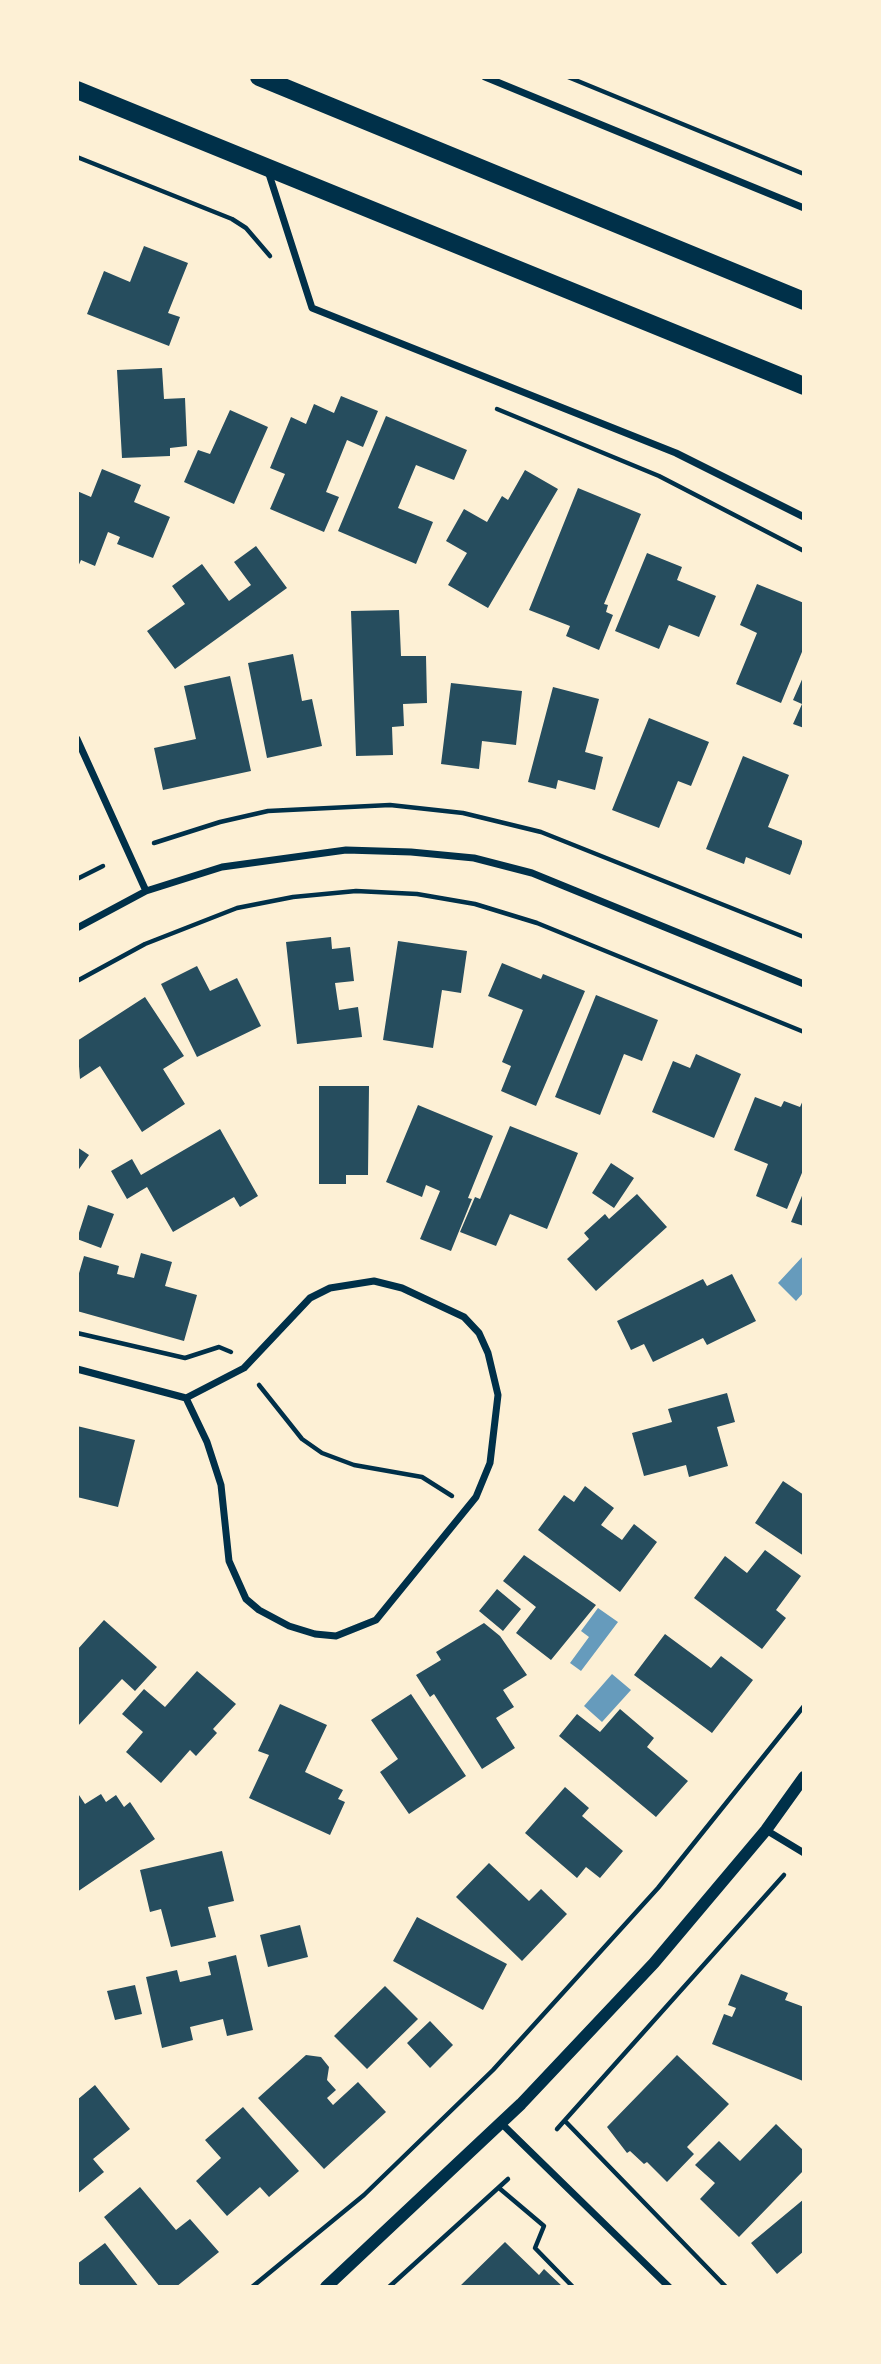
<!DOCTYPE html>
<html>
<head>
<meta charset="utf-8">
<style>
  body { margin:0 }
  #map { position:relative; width:881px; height:2364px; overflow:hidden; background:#fdf0d5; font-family:"Exo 2",sans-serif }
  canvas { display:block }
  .frame { position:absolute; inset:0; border:79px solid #fdf0d5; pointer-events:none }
</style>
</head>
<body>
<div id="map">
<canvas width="881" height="2364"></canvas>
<div class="frame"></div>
</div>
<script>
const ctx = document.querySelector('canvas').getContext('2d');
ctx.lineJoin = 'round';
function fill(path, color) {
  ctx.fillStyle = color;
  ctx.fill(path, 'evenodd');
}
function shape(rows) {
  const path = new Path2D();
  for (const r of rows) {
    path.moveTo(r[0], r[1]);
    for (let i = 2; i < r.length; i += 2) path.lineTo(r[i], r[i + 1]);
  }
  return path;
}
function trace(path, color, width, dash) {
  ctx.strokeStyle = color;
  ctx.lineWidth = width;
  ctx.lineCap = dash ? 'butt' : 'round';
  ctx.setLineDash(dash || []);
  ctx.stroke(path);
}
const water = shape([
  [804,1255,804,1292,796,1301,778,1283],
  [598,1608,618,1622,581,1671,570,1663,589,1637,581,1631],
  [612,1674,631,1690,602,1722,584,1706]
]);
const building = shape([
  [144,246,188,263,168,313,180,317,169,346,87,314,104,271,130,282],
  [162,368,164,399,185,398,187,446,170,448,170,456,122,458,117,370],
  [341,396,378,411,363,447,347,440,326,492,339,497,324,532,270,509,285,474,270,468,291,417,306,424,314,404,334,413],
  [230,410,268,427,234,504,184,482,198,450,210,454],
  [386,416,467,450,454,480,416,465,398,508,433,522,416,564,338,531],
  [102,469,141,485,134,502,170,517,153,558,117,544,120,537,108,532,95,566,81,560,77,569,77,491,91,497],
  [525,470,558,489,488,608,448,585,467,553,446,541,464,509,487,522,502,496,508,500],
  [578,488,641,514,604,604,608,605,606,612,613,615,599,650,566,636,570,626,529,610],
  [256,546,287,588,175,669,147,631,185,604,172,586,202,564,229,601,251,585,234,562],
  [647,553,682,567,677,580,716,596,699,637,669,625,659,649,615,631],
  [757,584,804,603,804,647,781,703,736,684,757,633,740,625],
  [399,610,401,656,426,656,427,703,403,704,404,726,392,727,393,755,356,756,351,611],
  [293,654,302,701,312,699,322,746,267,758,248,663],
  [804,675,804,728,793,724,802,704,793,700],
  [230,676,251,771,163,790,154,748,196,739,184,686],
  [451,683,522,691,516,745,482,741,479,769,441,764],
  [553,687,599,699,585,752,603,757,595,790,558,780,556,789,528,782],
  [649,718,709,742,691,786,678,781,659,828,612,810],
  [743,756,789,775,768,827,803,841,790,875,746,857,744,864,706,849],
  [331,937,332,949,350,947,354,981,335,983,339,1010,358,1007,362,1037,297,1044,286,942],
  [398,941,467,951,461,993,442,990,433,1048,383,1040],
  [502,963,541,979,543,974,585,991,536,1106,501,1091,511,1066,502,1062,523,1010,488,996],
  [197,966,210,991,237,978,261,1026,197,1057,161,984],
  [596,995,658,1020,642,1061,624,1054,600,1115,555,1097],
  [145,997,184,1056,163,1069,185,1104,142,1132,100,1066,80,1079,77,1041],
  [696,1054,741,1074,714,1138,652,1112,673,1061,690,1068],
  [319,1086,369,1086,368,1175,346,1175,346,1184,319,1184],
  [755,1097,781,1107,784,1101,800,1107,804,1098,804,1168,787,1209,756,1196,768,1164,734,1150],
  [418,1105,493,1136,468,1198,472,1199,451,1251,420,1239,440,1191,426,1185,422,1197,386,1182],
  [510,1126,578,1153,547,1229,510,1214,496,1246,460,1232,475,1197,480,1199],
  [220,1129,258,1196,240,1207,234,1197,173,1232,147,1187,127,1199,111,1171,132,1159,141,1175],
  [77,1147,89,1155,77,1172],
  [611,1163,634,1178,614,1208,592,1193],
  [804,1191,804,1226,791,1222],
  [637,1194,667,1227,596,1291,567,1259,589,1239,584,1233,605,1214,609,1219],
  [88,1205,114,1214,101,1248,77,1239],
  [141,1253,172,1262,165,1286,197,1295,184,1341,77,1311,77,1280,84,1256,119,1266,117,1274,134,1278],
  [732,1274,756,1321,707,1345,703,1338,653,1362,644,1344,631,1350,617,1321,703,1279,707,1286],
  [727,1393,735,1422,717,1427,728,1466,689,1477,686,1465,644,1476,632,1433,672,1422,668,1409],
  [77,1426,135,1440,118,1507,77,1497],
  [783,1481,804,1495,804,1556,755,1523],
  [585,1486,614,1508,601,1525,622,1540,634,1524,657,1542,620,1592,538,1530,564,1495,574,1502],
  [765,1550,801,1576,776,1610,786,1618,762,1649,694,1598,725,1556,747,1573],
  [524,1555,596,1605,551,1660,516,1633,536,1607,503,1581],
  [497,1589,521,1609,503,1631,479,1611],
  [104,1620,157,1667,135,1691,122,1679,77,1727,77,1650],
  [484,1623,500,1636,527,1675,503,1690,514,1707,496,1718,515,1748,482,1769,434,1694,430,1697,416,1675,441,1660,436,1652],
  [665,1634,711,1668,721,1656,753,1680,712,1733,634,1675],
  [197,1671,236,1704,213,1729,217,1733,196,1756,190,1750,161,1783,126,1752,143,1732,122,1714,144,1689,165,1707],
  [411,1694,466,1776,409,1814,380,1772,398,1759,371,1720],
  [280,1704,327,1725,305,1772,343,1790,338,1799,345,1802,330,1835,249,1798,269,1755,258,1751],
  [620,1709,654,1738,647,1747,688,1781,656,1817,559,1736,577,1714,600,1732],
  [565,1787,589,1808,582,1816,623,1851,600,1878,586,1867,577,1878,525,1833],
  [77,1792,85,1804,101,1794,106,1802,116,1795,124,1807,130,1802,155,1839,77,1892],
  [222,1851,234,1901,208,1907,216,1937,171,1947,161,1909,150,1912,140,1870],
  [489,1863,529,1901,541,1889,567,1914,522,1961,456,1897],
  [417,1917,507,1964,483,2010,393,1961],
  [300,1925,308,1957,268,1967,260,1935],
  [236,1955,253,2030,227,2036,223,2019,190,2027,193,2040,162,2048,146,1977,177,1970,180,1982,211,1975,208,1962],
  [741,1974,788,1993,785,2000,804,2007,803,2081,712,2044,724,2014,732,2017,736,2008,728,2005],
  [135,1985,142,2014,115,2020,107,1991],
  [385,1986,418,2019,367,2069,334,2036],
  [430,2021,453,2045,430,2068,407,2043],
  [306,2055,321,2057,329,2067,327,2080,336,2090,327,2098,333,2105,358,2082,386,2112,324,2169,258,2098],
  [677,2055,729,2104,687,2147,694,2154,667,2182,647,2162,644,2164,630,2151,627,2153,607,2127],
  [95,2085,130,2129,93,2159,104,2172,77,2194,77,2100],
  [243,2107,299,2171,269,2197,260,2187,227,2216,196,2181,221,2158,205,2140],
  [776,2124,804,2151,804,2170,739,2237,700,2199,715,2183,695,2165,719,2141,740,2161],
  [140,2187,176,2230,190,2219,219,2252,176,2287,160,2287,104,2217],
  [804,2199,804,2251,777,2274,751,2243],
  [505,2242,539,2275,544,2269,563,2287,459,2287],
  [105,2243,139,2287,82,2287,77,2281,77,2264]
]);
const path = shape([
  [568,77,804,174],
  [77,157,232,219,246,228,270,256],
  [497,409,659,476,804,551],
  [154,843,220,822,268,811,390,805,463,813,541,832,804,937],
  [77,879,103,866],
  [77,981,145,944,237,908,293,897,356,891,417,894,475,904,537,923,804,1032],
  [77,1333,185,1358,219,1347,231,1352],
  [259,1385,302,1439,322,1453,354,1465,422,1477,452,1496],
  [565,2121,726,2287],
  [557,2129,784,1875],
  [499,2188,544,2226,535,2248,573,2287],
  [252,2287,364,2195,493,2070,658,1888,804,1706],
  [389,2287,508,2179]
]);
const minor = shape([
  [485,77,804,208],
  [268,171,312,308,676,453,804,517],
  [77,739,146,891],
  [77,928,146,891,222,867,346,850,411,852,474,858,532,873,804,984],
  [77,1369,186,1398,244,1368,310,1298,330,1288,374,1281,402,1288,464,1317,479,1333,488,1353,498,1395,490,1463,476,1497,376,1620,336,1636,315,1634,289,1626,259,1610,246,1599,229,1561,221,1485,207,1442,186,1398],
  [766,1830,804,1853],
  [501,2123,669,2287]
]);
const tertiary = shape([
  [326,2287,521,2104,654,1963,766,1830,804,1777]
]);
const primary = shape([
  [259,77,804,301],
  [77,90,804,386]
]);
fill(water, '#669bbc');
fill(building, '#264d5e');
trace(path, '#003049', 4.5);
trace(minor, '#003049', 7);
trace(tertiary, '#003049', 12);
trace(primary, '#003049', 18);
</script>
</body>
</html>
